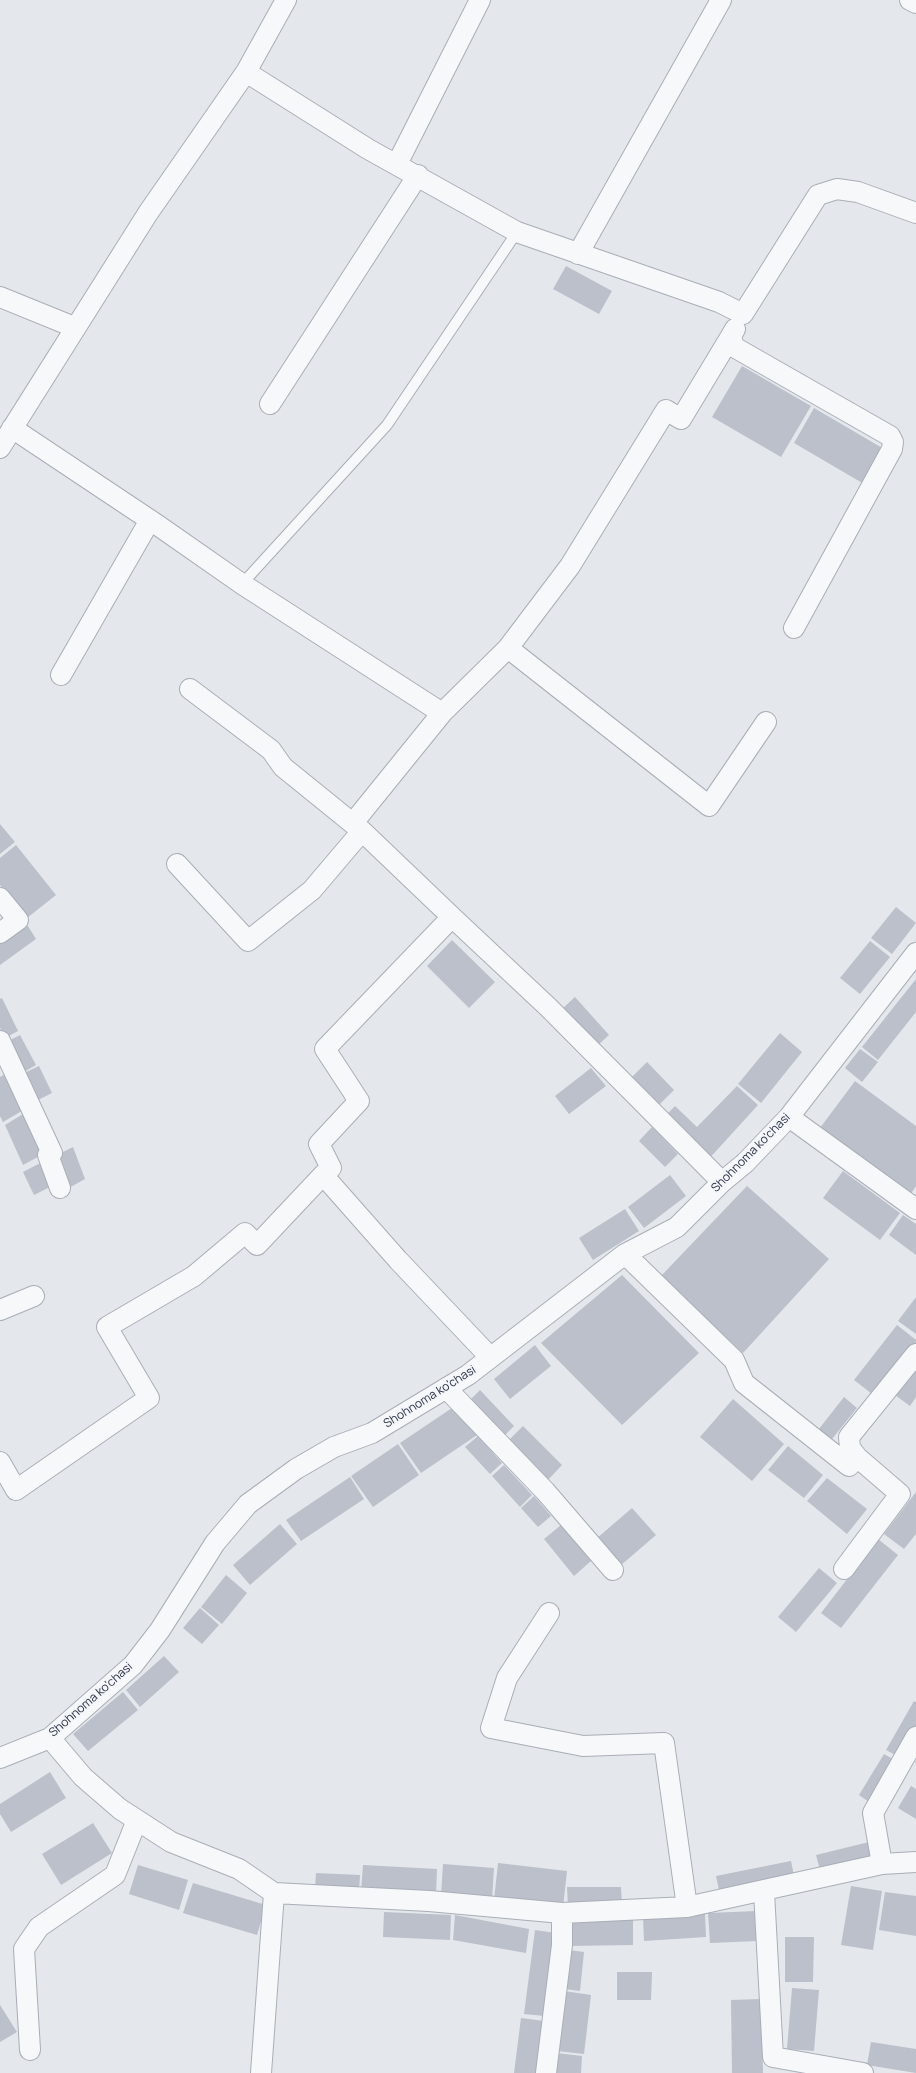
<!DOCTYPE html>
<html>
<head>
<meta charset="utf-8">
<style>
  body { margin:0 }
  canvas { display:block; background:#e4e7ec }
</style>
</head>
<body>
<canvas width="916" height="2073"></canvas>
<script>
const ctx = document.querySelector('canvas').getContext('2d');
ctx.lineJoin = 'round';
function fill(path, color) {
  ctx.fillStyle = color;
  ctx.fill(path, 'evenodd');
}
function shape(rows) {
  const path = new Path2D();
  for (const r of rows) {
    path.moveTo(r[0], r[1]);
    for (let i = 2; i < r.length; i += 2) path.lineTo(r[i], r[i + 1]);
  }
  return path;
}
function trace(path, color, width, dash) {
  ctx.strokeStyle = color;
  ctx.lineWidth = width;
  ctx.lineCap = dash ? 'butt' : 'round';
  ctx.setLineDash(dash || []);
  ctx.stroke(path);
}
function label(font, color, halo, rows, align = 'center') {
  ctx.font = font + ' Manrope,sans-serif';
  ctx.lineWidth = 4;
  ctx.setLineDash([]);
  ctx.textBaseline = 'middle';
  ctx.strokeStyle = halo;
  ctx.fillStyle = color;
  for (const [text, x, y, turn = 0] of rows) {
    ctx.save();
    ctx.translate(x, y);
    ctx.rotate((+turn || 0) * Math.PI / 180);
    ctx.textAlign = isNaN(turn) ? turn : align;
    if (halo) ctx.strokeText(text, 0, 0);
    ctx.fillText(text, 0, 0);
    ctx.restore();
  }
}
const building = shape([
  [566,266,612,291,599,314,553,289],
  [742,366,811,406,781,457,712,417],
  [814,408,884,449,864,484,794,443],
  [0,824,15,842,0,854],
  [16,845,56,895,27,918,0,885,0,858],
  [896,907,916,923,892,954,871,938],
  [26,923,36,939,0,965,0,941],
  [452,940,495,982,469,1008,427,966],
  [870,941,890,957,860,994,840,978],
  [916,979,916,1012,878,1060,862,1047],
  [575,997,609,1035,596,1047,562,1009],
  [2,998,18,1031,5,1038,0,1028,0,999],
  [780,1033,802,1052,761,1103,738,1084],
  [20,1035,36,1065,22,1073,6,1042],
  [860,1049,878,1062,862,1082,845,1068],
  [647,1062,674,1090,655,1109,628,1081],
  [39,1066,52,1093,36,1101,22,1074],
  [591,1068,606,1086,569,1114,555,1096],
  [10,1071,27,1108,3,1122,0,1116,0,1077],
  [855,1081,916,1126,916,1186,910,1195,820,1128],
  [737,1086,758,1105,707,1161,663,1118,675,1106,697,1127],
  [28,1111,47,1152,23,1165,5,1125],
  [652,1127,678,1154,665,1167,639,1141],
  [73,1147,85,1179,67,1189,55,1156],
  [46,1160,56,1184,34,1195,23,1172],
  [843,1171,900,1213,880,1240,823,1198],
  [670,1175,686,1196,644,1228,628,1207],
  [747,1186,829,1259,743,1353,661,1276],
  [625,1209,639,1231,593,1260,579,1238],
  [903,1215,916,1224,916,1255,889,1235],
  [622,1275,699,1353,622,1425,541,1343],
  [916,1297,916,1334,898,1321],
  [897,1325,916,1340,916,1344,876,1397,854,1380],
  [535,1345,551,1366,510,1399,494,1379],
  [916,1368,916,1397,910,1406,895,1395],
  [480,1390,514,1426,502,1438,468,1402],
  [844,1397,857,1408,828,1444,815,1434],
  [733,1399,784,1444,752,1481,700,1437],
  [452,1408,477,1435,421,1473,400,1443],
  [523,1426,562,1465,546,1482,506,1443],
  [478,1436,502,1463,490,1474,465,1447],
  [398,1444,419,1475,373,1507,351,1476],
  [788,1446,823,1475,804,1498,768,1470],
  [504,1465,532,1495,520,1507,492,1476],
  [350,1477,364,1499,301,1541,286,1520],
  [827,1478,867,1509,847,1534,807,1501],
  [916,1492,916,1534,904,1549,884,1534],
  [534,1496,551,1516,538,1527,521,1508],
  [632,1508,656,1535,620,1566,596,1539],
  [280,1524,297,1544,250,1585,233,1565],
  [561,1525,591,1561,574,1576,544,1539],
  [878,1539,898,1555,841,1628,821,1613],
  [819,1568,837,1583,796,1632,778,1617],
  [226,1575,247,1593,222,1624,201,1607],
  [200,1608,219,1625,202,1644,183,1628],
  [164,1656,179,1672,140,1707,126,1690],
  [123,1692,138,1710,88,1751,73,1734],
  [914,1701,916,1702,916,1732,901,1758,886,1750],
  [884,1754,898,1762,872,1804,859,1795],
  [50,1772,66,1798,11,1832,0,1814,0,1804],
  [911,1786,916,1789,916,1819,898,1808],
  [93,1823,112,1853,61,1885,42,1854],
  [869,1842,873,1858,820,1870,816,1855],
  [791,1861,794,1876,719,1890,716,1876],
  [498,1863,567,1871,563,1907,494,1900],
  [443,1864,494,1868,492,1900,441,1895],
  [138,1865,188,1880,179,1910,129,1894],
  [363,1865,437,1869,436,1895,361,1892],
  [316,1873,360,1875,359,1891,315,1889],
  [193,1883,266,1905,257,1935,183,1913],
  [851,1886,882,1891,873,1950,841,1945],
  [567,1887,621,1887,622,1907,568,1908],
  [885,1892,916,1896,916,1936,879,1930],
  [757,1911,758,1941,710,1943,708,1913],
  [384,1912,451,1915,450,1940,383,1937],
  [705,1913,706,1937,644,1941,643,1917],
  [455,1915,529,1929,526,1953,453,1940],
  [569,1919,633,1919,633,1945,569,1946],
  [535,1930,556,1933,545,2016,524,2014],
  [785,1937,814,1937,813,1982,785,1982],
  [569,1950,584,1952,580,1991,565,1989],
  [617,1972,652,1972,651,2000,617,2000],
  [792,1988,819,1990,814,2051,787,2049],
  [564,1991,591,1995,584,2054,557,2051],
  [761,1999,763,2073,732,2073,731,2000],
  [0,2005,17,2032,0,2042],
  [521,2018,544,2021,538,2073,514,2073],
  [871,2042,916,2049,916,2073,867,2065],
  [557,2053,582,2056,581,2073,555,2073]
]);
const lane = shape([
  [242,584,387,425,517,232]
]);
const street = shape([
  [910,0,916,3],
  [246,72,368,149,517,232,719,302,743,314,818,195,837,189,858,192,916,213],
  [397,164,480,0],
  [578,254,721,0],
  [0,297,74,327],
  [735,329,731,336,734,347,890,436,893,442,892,449,794,628],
  [270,404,418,175],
  [12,428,156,524,242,584,442,713],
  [0,448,148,213,246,72,286,0],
  [508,648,709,806,766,722],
  [61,675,150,520],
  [190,689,271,750,283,767,362,831],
  [353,823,442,713,508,648,570,566,666,410,681,419,731,336],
  [177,864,248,941,312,890,362,831,452,917],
  [0,898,18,920,0,933],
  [0,1041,52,1153,48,1155,60,1188],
  [789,1117,916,1209],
  [625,1254,734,1360,744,1383,849,1466,857,1457],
  [0,1310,34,1296],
  [490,1357,398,1260,323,1175,331,1168,319,1144,359,1101,325,1049,452,917,548,1007,722,1182],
  [446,1388,545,1491,613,1570],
  [0,1462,16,1490,149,1398,107,1327,194,1276,245,1233,257,1245,323,1175],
  [844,1569,900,1494,857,1457,850,1448,849,1437,916,1354],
  [549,1613,507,1678,491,1728,583,1746,664,1743,687,1907],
  [50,1738,83,1777,120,1809,171,1842,239,1869,274,1893,429,1901,562,1913],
  [0,1758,50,1738,133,1665,160,1630,215,1543,248,1504,296,1469,334,1447,372,1433,468,1375,625,1254,677,1227,722,1182,745,1163,789,1117,916,953],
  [882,1864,873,1813,916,1737],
  [764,1892,773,2057,863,2073],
  [30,2050,24,1949,39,1927,115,1875,137,1820],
  [261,2073,274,1893],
  [546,2073,562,1945,562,1913,687,1907,882,1864,916,1862]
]);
const streetNames = [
  ["Shohnoma ko'chasi",751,1153,-45],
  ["Shohnoma ko'chasi",430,1397,-32],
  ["Shohnoma ko'chasi",91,1700,-41]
];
fill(building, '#bbc0ca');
trace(lane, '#a9aeb7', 12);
trace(street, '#a9aeb7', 22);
trace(lane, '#f7f8fa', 10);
trace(street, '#f7f8fa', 20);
label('12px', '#2b3445', '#f4f6f9', streetNames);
</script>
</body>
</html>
